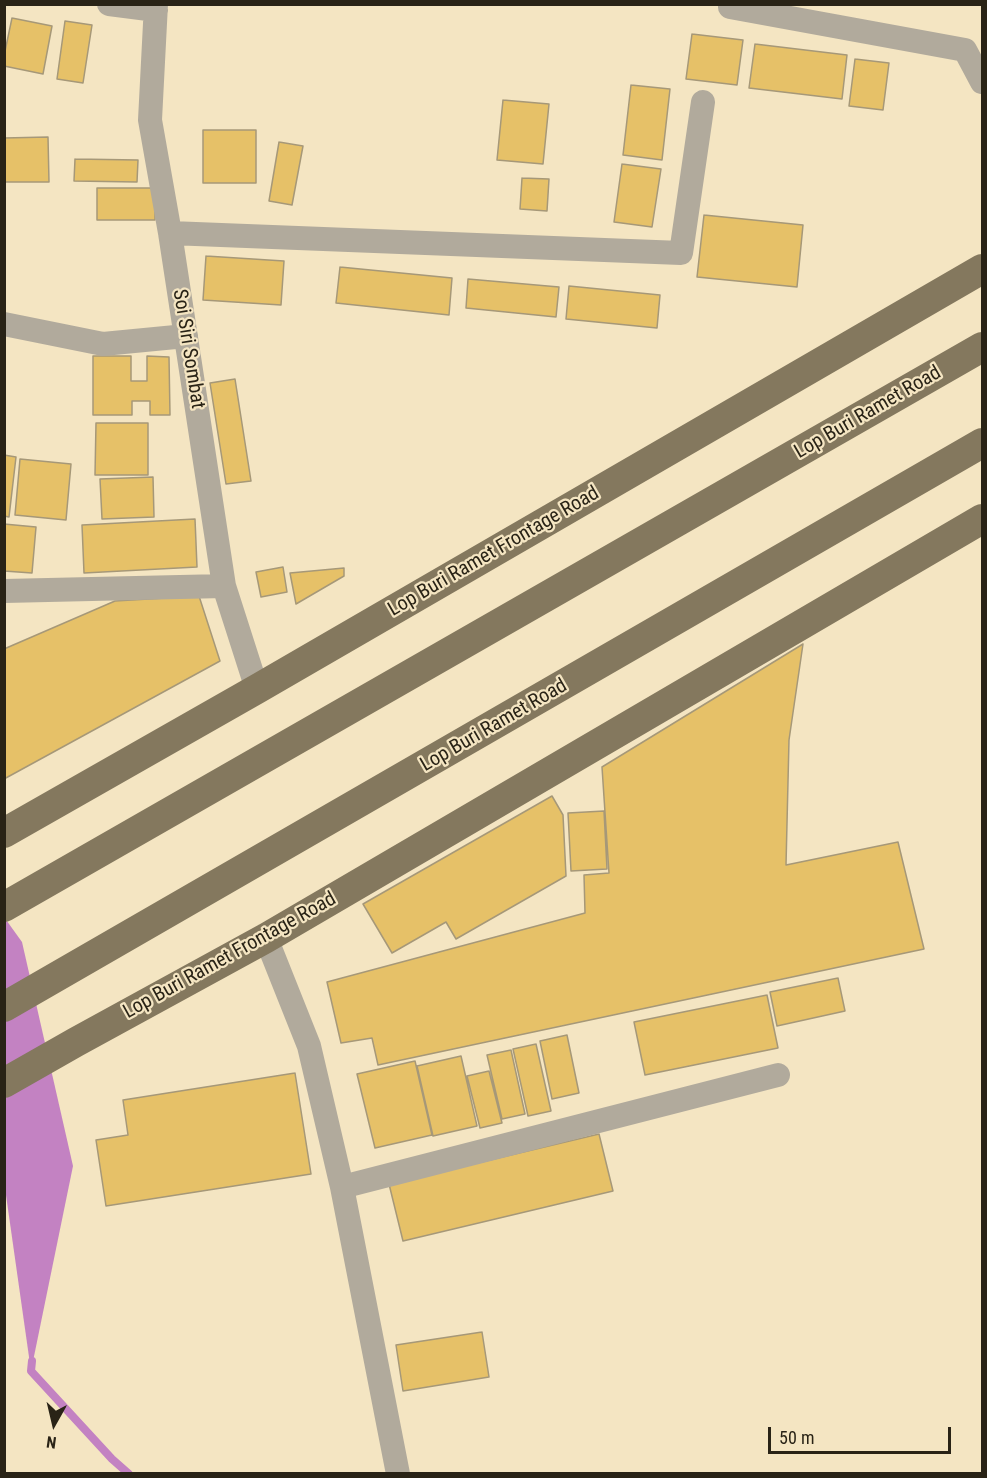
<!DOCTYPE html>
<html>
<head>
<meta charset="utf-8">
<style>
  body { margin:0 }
  #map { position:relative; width:987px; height:1478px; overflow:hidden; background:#f4e5c2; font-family:"Roboto Condensed",sans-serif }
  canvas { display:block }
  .frame { position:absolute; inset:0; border:6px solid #292316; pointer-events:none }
  .north { position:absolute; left:24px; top:1394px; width:60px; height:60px; -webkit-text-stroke:4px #f4e5c2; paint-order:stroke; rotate:188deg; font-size:16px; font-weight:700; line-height:24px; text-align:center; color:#292316 }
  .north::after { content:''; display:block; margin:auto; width:21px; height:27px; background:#292316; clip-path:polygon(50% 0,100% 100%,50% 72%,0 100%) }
  .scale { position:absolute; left:768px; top:1427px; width:183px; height:27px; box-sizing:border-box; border:3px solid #292316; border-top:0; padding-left:8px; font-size:18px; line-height:21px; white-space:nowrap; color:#292316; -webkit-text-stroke:4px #f4e5c2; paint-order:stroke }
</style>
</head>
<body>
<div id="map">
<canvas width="987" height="1478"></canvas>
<div class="frame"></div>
<div class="north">N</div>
<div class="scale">50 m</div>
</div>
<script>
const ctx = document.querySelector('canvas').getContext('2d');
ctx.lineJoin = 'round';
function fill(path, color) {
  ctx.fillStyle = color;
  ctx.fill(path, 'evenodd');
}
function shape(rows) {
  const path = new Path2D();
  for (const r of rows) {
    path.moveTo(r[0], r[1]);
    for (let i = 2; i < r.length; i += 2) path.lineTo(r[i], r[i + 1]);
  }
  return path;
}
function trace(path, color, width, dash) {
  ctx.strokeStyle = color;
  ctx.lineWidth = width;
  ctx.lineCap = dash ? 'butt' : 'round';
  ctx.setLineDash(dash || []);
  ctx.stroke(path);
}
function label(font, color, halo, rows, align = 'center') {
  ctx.font = font + ' "Roboto Condensed",sans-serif';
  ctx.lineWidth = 4.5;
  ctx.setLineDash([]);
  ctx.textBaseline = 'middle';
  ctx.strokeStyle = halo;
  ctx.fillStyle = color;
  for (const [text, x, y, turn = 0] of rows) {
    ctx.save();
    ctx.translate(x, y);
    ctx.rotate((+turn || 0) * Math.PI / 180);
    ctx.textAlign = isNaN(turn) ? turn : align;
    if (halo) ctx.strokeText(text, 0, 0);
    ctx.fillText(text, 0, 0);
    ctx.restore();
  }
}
const water = shape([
  [4,917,22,942,73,1166,31,1371,4,1181]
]);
const stream = shape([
  [32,1361,31,1371,112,1459,129,1474]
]);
const building = shape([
  [12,18,52,26,43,74,4,66,4,56,12,18],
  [65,21,92,25,83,83,57,79,65,21],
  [692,34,743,40,737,85,686,79,692,34],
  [755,44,847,55,842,99,749,88,755,44],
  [855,59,889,63,883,110,849,106,855,59],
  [631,85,670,89,662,160,623,155,631,85],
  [503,100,549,104,543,164,497,160,503,100],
  [203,130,256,130,256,183,203,183,203,130],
  [48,137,49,182,4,182,4,138,48,137],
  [279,142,303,146,292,205,269,201,279,142],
  [75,159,138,160,137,182,74,181,75,159],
  [622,164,661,169,652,227,614,222,622,164],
  [522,178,549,179,547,211,520,209,522,178],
  [97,188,155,188,155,220,97,220,97,188],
  [704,215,803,225,797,287,697,277,704,215],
  [206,256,284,261,281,305,203,300,206,256],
  [340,267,452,278,449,315,336,303,340,267],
  [468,279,559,287,556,317,466,308,468,279],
  [569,286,660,295,657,328,566,319,569,286],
  [93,356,131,356,131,381,147,381,147,356,169,357,170,415,150,415,150,401,132,401,132,415,93,415,93,356],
  [235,379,251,481,226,484,210,383,235,379],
  [96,423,148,423,148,475,95,475,96,423],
  [4,455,16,457,9,517,4,516,4,455],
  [20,459,71,464,66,520,15,515,20,459],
  [153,477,154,517,102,519,100,479,153,477],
  [195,519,197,567,84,573,82,525,195,519],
  [4,524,36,527,32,573,4,571,4,524],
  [283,567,287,592,261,597,256,572,283,567],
  [344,568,344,576,296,604,290,573,344,568],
  [199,596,220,661,4,779,4,649,115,601,199,596],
  [803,644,789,740,786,865,898,842,924,949,378,1065,372,1038,341,1043,327,982,585,913,584,875,609,873,602,767,803,644],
  [552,796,563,815,566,876,456,939,446,922,392,953,363,904,552,796],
  [604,811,607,869,571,871,568,813,604,811],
  [838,978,845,1011,777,1026,770,992,838,978],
  [767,995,778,1048,645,1075,634,1022,767,995],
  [567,1035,579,1093,552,1099,540,1041,567,1035],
  [536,1044,551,1111,528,1116,513,1049,536,1044],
  [511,1050,525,1114,502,1119,487,1055,511,1050],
  [461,1056,477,1126,433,1136,417,1066,461,1056],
  [415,1061,432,1135,375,1148,357,1074,415,1061],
  [489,1071,502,1123,480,1128,467,1076,489,1071],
  [295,1073,311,1174,106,1206,96,1140,128,1135,123,1100,295,1073],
  [599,1134,613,1191,403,1241,389,1184,599,1134],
  [482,1332,489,1377,403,1391,396,1345,482,1332]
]);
const minor = shape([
  [109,4,156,10],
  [156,4,150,120,170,233,224,586,257,689],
  [730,7,965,50,982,82],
  [170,233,681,253,703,102],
  [4,324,103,344,186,336],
  [4,591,224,586],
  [266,938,309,1046,342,1187,398,1474],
  [342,1187,778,1075]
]);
const major = shape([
  [4,833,257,689,982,269],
  [4,907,982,347],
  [4,1007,982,443],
  [4,1083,76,1042,266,938,982,519]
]);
const streetNames = [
  ["Soi Siri Sombat",188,349,81],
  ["Lop Buri Ramet Road",868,413,-30],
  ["Lop Buri Ramet Frontage Road",494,552,-30],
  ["Lop Buri Ramet Road",494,726,-30],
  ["Lop Buri Ramet Frontage Road",230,956,-29]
];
fill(water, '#c382c2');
trace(stream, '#c382c2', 8);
fill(building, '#e6c168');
trace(building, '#a69878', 1.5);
trace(minor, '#b1aa9c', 24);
trace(major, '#84785e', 30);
label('20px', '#292316', '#f4e5c2', streetNames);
</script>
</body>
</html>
